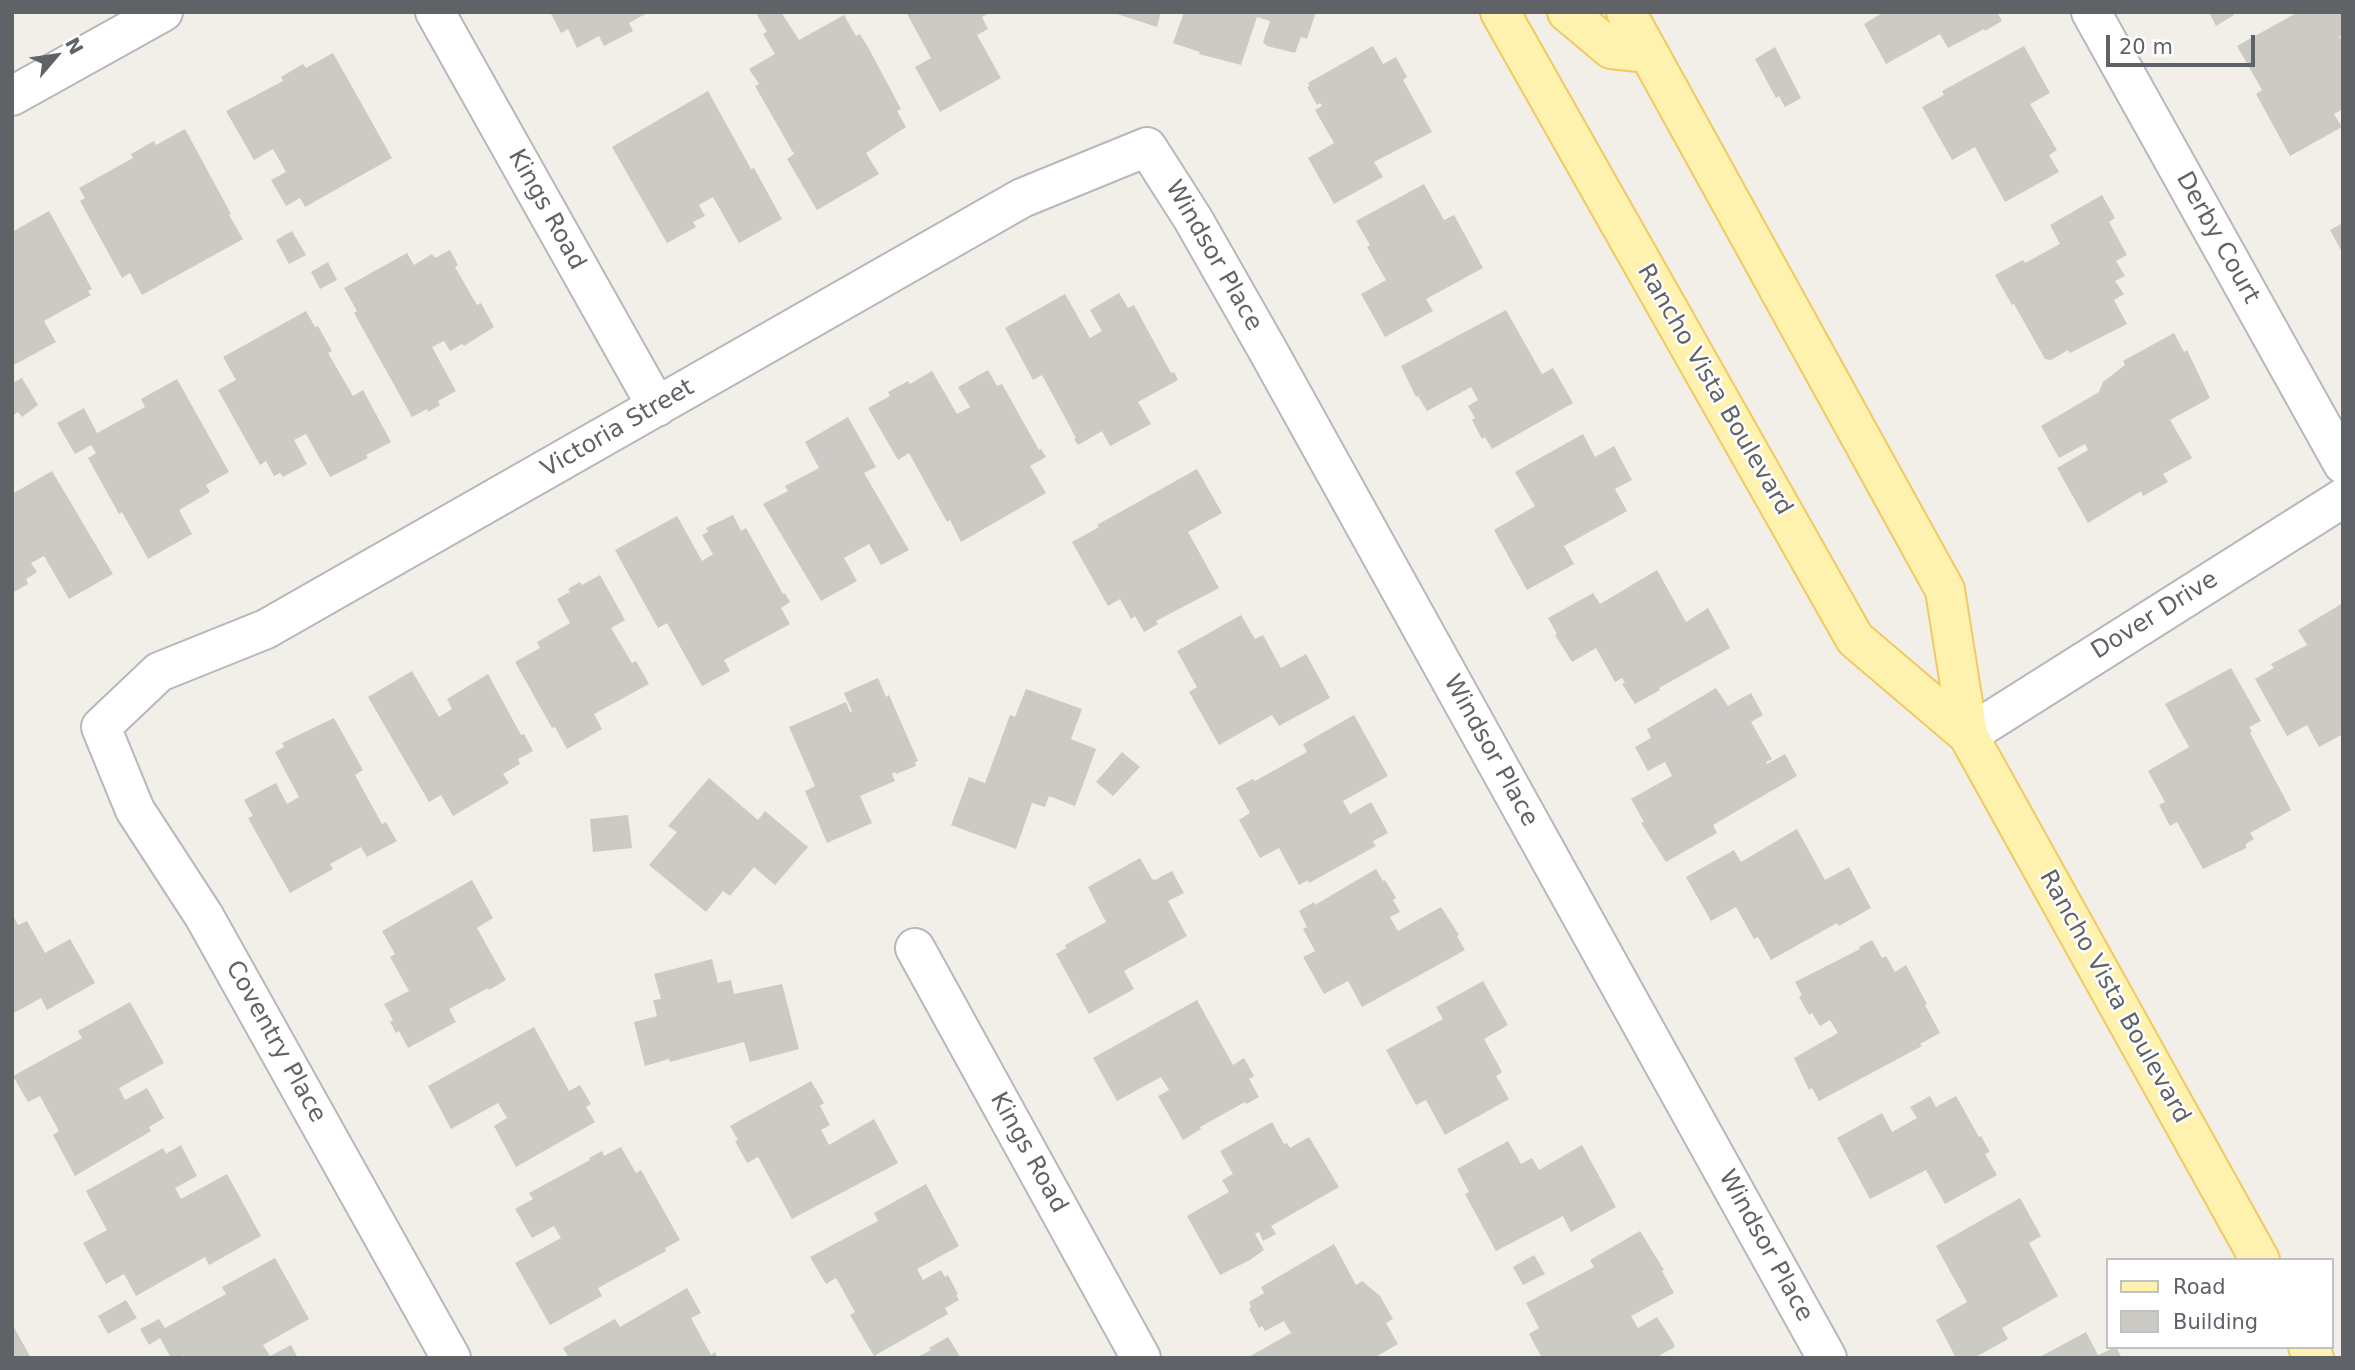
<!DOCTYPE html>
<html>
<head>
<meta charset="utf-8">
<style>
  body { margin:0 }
  #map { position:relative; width:2355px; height:1370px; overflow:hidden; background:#f1efe8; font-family:"DejaVu Sans",sans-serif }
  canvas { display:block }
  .frame { position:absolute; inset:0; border:14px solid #5f6368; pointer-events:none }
  .legend { position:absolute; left:2106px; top:1258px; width:228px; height:91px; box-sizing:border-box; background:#fff; border:2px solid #bfc1c3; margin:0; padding:9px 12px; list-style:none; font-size:21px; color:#5f6368 }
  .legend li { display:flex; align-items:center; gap:14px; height:35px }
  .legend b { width:35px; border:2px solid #bfc1c3 }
  .north { position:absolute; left:21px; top:21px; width:70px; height:70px; -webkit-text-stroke:5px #fff; paint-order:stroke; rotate:61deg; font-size:19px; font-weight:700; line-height:28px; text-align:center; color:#5f6368 }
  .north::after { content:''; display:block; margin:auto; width:24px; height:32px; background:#5f6368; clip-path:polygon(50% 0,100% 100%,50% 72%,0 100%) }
  .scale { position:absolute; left:2106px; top:35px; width:149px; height:32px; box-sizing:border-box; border:4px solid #5f6368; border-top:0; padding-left:9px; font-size:21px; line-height:24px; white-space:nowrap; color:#5f6368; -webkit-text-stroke:5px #fff; paint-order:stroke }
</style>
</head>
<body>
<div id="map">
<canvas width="2355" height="1370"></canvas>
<div class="frame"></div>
<ul class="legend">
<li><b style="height:9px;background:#fff2af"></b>Road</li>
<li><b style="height:19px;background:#cccac5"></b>Building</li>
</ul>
<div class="north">N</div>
<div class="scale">20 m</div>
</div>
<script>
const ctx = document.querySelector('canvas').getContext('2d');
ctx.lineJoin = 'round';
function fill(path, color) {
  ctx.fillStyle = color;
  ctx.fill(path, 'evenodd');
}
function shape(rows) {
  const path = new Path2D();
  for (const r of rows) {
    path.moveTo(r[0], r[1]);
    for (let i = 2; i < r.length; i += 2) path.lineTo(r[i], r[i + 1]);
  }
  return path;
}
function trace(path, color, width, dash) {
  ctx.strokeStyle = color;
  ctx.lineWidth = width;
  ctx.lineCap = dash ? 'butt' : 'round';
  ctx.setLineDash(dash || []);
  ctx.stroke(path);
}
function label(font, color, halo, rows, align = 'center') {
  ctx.font = font + ' "DejaVu Sans",sans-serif';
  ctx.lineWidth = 5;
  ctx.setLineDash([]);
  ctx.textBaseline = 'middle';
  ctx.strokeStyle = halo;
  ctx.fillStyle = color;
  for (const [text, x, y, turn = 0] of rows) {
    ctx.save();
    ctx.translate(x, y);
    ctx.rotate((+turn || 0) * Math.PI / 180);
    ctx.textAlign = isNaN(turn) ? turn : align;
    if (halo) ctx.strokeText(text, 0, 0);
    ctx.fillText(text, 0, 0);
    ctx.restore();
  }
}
const building = shape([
  [550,12,649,12,629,23,633,31,604,46,599,36,577,48,568,29,561,33],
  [762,12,781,12,799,40,844,15,856,36,860,34,869,49,901,109,897,111,906,127,866,153,879,174,817,210,787,159,794,154,755,86,759,84,749,69,775,54,763,34,767,32,757,15],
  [906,12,991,12,982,17,988,29,977,35,1001,78,940,112,915,67,931,58],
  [1111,12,1161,12,1157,27],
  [1184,12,1316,12,1307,39,1301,37,1295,53,1267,46,1263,42,1270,21,1257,17,1241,65,1199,54,1200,52,1173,43],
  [1884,12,1997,12,2002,21,1985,31,1984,29,1948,48,1940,34,1886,64,1864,24],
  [2209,12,2232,12,2234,15,2216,26],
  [2298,12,2343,12,2343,35,2339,36,2343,42,2343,109,2334,114,2342,127,2290,156,2256,94,2262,90,2237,46],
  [1373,46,1383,64,1396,57,1407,77,1403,80,1432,132,1374,162,1383,177,1334,204,1308,158,1334,143,1315,110,1322,106,1320,103,1317,105,1307,87,1310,86,1308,83],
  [2024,46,2050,93,2030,104,2057,150,2049,155,2059,172,2005,202,1975,147,1952,160,1922,107,1944,95,1942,91],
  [1775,47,1801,98,1785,107,1779,96,1776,98,1755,59],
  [333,53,392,158,305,207,300,198,286,206,271,180,286,172,273,149,254,160,226,111,283,81,281,77,303,64,306,68],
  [708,91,751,169,754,168,782,219,739,243,713,197,699,205,705,216,693,222,696,227,667,243,612,147],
  [185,129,231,214,229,215,243,239,142,295,130,273,122,278,80,201,85,198,79,188,133,158,131,154,154,141,156,145],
  [1424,184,1444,220,1454,215,1483,268,1426,299,1433,311,1385,337,1361,294,1386,280,1367,247,1370,245,1356,221],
  [2102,195,2115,218,2109,222,2127,255,2116,261,2125,276,2115,281,2124,294,2114,300,2127,324,2070,353,2068,350,2051,360,2045,359,2014,304,2012,305,1995,275,2023,260,2025,263,2060,244,2050,225],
  [49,211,92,289,88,291,91,295,44,321,56,342,12,366,12,232],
  [2343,223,2343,254,2330,230],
  [292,231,306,255,289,264,276,240],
  [450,250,458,265,455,267,477,305,481,303,494,327,464,346,462,344,450,351,444,341,432,347,456,391,438,401,440,405,428,412,427,409,412,417,354,313,357,311,344,288,407,253,414,265,432,254,435,258],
  [328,262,337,280,320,289,311,272],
  [1119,293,1128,308,1134,305,1171,373,1174,372,1178,380,1138,402,1151,424,1110,446,1102,431,1078,445,1074,439,1076,438,1042,375,1033,380,1005,328,1065,294,1090,338,1102,331,1090,310],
  [1506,310,1542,374,1553,368,1573,403,1492,449,1485,437,1482,439,1472,420,1475,418,1468,406,1478,400,1471,387,1427,411,1418,396,1416,397,1401,366],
  [306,311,315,327,318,326,332,351,328,353,353,396,363,390,391,442,366,455,368,458,330,477,306,434,294,440,307,464,283,477,280,473,274,476,266,461,260,465,218,390,236,380,223,357],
  [2174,333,2184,352,2187,350,2210,398,2170,420,2192,458,2163,474,2168,482,2143,496,2141,491,2088,523,2057,468,2088,450,2085,444,2059,458,2041,426,2099,392,2103,382,2125,365,2123,361],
  [988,370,997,386,1002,384,1039,450,1041,449,1046,457,1030,466,1046,493,961,542,950,520,947,522,909,453,898,460,868,408,890,396,888,392,908,381,910,384,932,371,957,414,970,407,958,387],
  [22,378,38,405,22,417,18,412,12,416,12,383],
  [177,379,229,472,206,485,210,492,179,510,192,534,148,559,122,512,119,514,88,458,96,453,91,445,75,454,57,423,84,408,97,433,145,407,141,399],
  [848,417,876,467,864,473,909,550,881,565,869,544,844,558,857,581,821,601,763,504,788,491,785,486,819,468,805,442],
  [1583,434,1595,457,1614,446,1632,480,1615,489,1627,511,1564,546,1574,564,1527,590,1494,530,1535,506,1515,472],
  [1197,469,1222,513,1188,532,1219,588,1156,621,1158,624,1144,632,1135,616,1131,619,1120,599,1108,606,1072,542,1099,527,1097,525],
  [52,471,113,574,69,599,44,556,31,563,37,572,26,579,28,584,12,593,12,494],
  [733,515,741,531,746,528,783,594,785,593,790,602,781,608,790,624,724,660,730,671,702,686,667,623,658,628,615,550,677,516,702,561,713,554,702,535,708,532,706,528],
  [1657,570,1686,622,1708,608,1730,648,1659,688,1660,690,1635,704,1622,684,1625,683,1622,678,1615,682,1596,648,1572,662,1555,635,1557,634,1548,618,1593,593,1600,604],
  [600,575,625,620,611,628,632,663,636,661,649,684,594,714,602,729,567,749,555,727,552,728,515,662,540,648,537,642,570,623,557,599,570,592,568,589,580,582,582,585],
  [2343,603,2343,734,2319,747,2307,725,2287,736,2255,679,2274,668,2271,664,2307,645,2298,630],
  [1241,615,1255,639,1263,635,1281,668,1306,654,1330,698,1279,726,1272,715,1219,745,1189,692,1197,687,1177,651],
  [2231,668,2261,721,2249,727,2252,732,2250,733,2291,810,2250,833,2254,839,2246,844,2246,848,2203,869,2177,822,2170,826,2159,805,2165,802,2148,771,2189,747,2165,704],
  [412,671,439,717,452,709,447,699,488,674,521,735,524,734,533,751,518,759,520,764,503,774,509,783,453,816,441,795,429,802,368,697],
  [878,678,886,697,889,695,918,761,915,762,916,766,896,774,895,772,892,774,895,781,860,796,872,823,827,843,805,791,815,786,789,727,846,702,850,712,852,711,844,693],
  [1716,688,1728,706,1751,693,1763,715,1751,722,1772,759,1766,762,1767,764,1785,754,1797,776,1713,825,1717,833,1666,862,1641,823,1644,822,1631,799,1672,776,1665,762,1648,771,1635,747,1651,738,1647,729],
  [1026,689,1082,709,1071,739,1096,749,1075,806,1049,796,1045,807,1032,803,1016,849,951,825,969,777,985,783,1010,715,1015,717],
  [1354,715,1388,776,1343,801,1350,814,1371,802,1388,833,1373,841,1376,846,1309,883,1308,880,1299,885,1279,848,1260,858,1239,820,1250,813,1236,788,1253,779,1255,781,1307,752,1303,744],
  [334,718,363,770,355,775,382,824,386,822,397,841,367,857,361,847,330,864,333,869,290,893,248,818,253,816,244,800,276,783,287,804,299,797,275,752,284,747,282,743],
  [1122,752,1140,767,1113,796,1096,782],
  [709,778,758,820,765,811,808,847,775,885,754,867,730,896,723,891,706,912,649,865,677,832,668,826],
  [628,815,632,848,593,852,590,819],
  [1797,829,1825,880,1849,867,1871,908,1839,926,1837,923,1771,960,1758,937,1754,939,1736,907,1711,921,1686,877,1734,850,1741,862],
  [1140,858,1152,879,1155,880,1172,871,1184,893,1168,901,1187,936,1124,971,1134,989,1089,1014,1056,954,1066,948,1065,945,1106,922,1088,887],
  [1376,869,1383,881,1385,880,1396,898,1393,900,1400,912,1390,917,1398,931,1441,907,1459,935,1457,936,1465,950,1362,1007,1348,981,1324,994,1303,957,1315,951,1303,929,1307,927,1299,911,1314,902,1315,905],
  [472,880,493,918,477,928,506,980,489,990,488,988,449,1009,456,1022,408,1048,399,1031,396,1033,390,1022,393,1020,384,1004,409,991,390,957,395,954,382,931],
  [12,914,18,925,27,921,45,953,70,939,95,983,47,1010,41,998,12,1014],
  [1872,940,1882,958,1886,956,1895,972,1906,965,1927,1004,1925,1005,1940,1033,1920,1044,1922,1046,1819,1101,1812,1088,1809,1090,1794,1058,1838,1033,1830,1020,1820,1026,1812,1013,1809,1015,1799,997,1802,995,1795,982,1860,949,1859,947],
  [712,959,718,983,731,980,734,994,782,984,799,1049,750,1062,744,1042,670,1062,669,1059,645,1066,634,1022,657,1016,653,1000,661,999,654,974],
  [1483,981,1508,1025,1484,1039,1502,1072,1496,1076,1509,1099,1445,1135,1426,1100,1416,1105,1386,1050,1443,1019,1436,1007],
  [1197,1000,1233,1065,1244,1058,1254,1076,1249,1079,1259,1097,1246,1104,1245,1102,1200,1127,1201,1129,1183,1140,1158,1096,1169,1090,1161,1077,1117,1101,1093,1058],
  [130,1002,164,1063,119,1088,125,1100,147,1088,164,1118,149,1127,151,1131,75,1176,53,1135,59,1131,40,1096,28,1102,13,1076,82,1038,78,1031],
  [534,1027,569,1091,580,1085,591,1104,586,1107,595,1122,516,1167,494,1126,507,1118,498,1103,451,1129,428,1086],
  [811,1081,824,1103,820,1106,830,1125,821,1130,829,1145,874,1119,898,1163,792,1219,758,1157,747,1163,735,1141,738,1140,730,1126],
  [1930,1096,1936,1107,1956,1096,1979,1137,1981,1136,1990,1152,1985,1154,1997,1175,1945,1204,1926,1170,1870,1199,1837,1138,1882,1113,1892,1132,1917,1118,1910,1107],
  [1272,1122,1284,1144,1287,1143,1290,1148,1309,1137,1339,1187,1271,1226,1276,1234,1263,1241,1259,1232,1255,1234,1264,1250,1250,1260,1220,1275,1187,1216,1229,1192,1222,1180,1233,1174,1220,1151],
  [1508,1141,1521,1164,1532,1158,1539,1170,1582,1145,1616,1207,1571,1232,1563,1216,1496,1251,1465,1194,1469,1192,1457,1169],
  [181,1145,197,1176,175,1188,181,1199,227,1174,261,1236,209,1265,205,1257,136,1296,124,1274,106,1284,83,1243,107,1230,86,1191,163,1148,166,1154],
  [621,1147,636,1173,641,1170,680,1240,665,1248,666,1251,598,1288,602,1296,550,1325,515,1263,561,1238,554,1226,532,1238,515,1209,533,1199,529,1193,590,1160,589,1158,602,1151,604,1156],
  [926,1184,959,1246,917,1269,923,1280,941,1270,945,1277,948,1275,958,1294,956,1295,959,1300,945,1308,948,1314,874,1356,850,1315,855,1312,836,1278,826,1284,810,1257,878,1221,874,1213],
  [2020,1198,2041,1236,2029,1243,2058,1296,2002,1328,2008,1339,1974,1358,1956,1358,1936,1320,1967,1302,1936,1246],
  [1640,1231,1664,1270,1662,1271,1674,1293,1631,1316,1638,1328,1657,1317,1673,1342,1675,1347,1660,1355,1662,1358,1542,1358,1529,1334,1539,1328,1526,1303,1594,1267,1590,1260],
  [1334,1244,1356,1285,1362,1281,1380,1296,1393,1319,1386,1323,1398,1344,1374,1358,1247,1358,1291,1333,1284,1321,1265,1331,1262,1326,1259,1328,1249,1309,1251,1307,1249,1302,1264,1293,1261,1287],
  [1534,1255,1545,1274,1523,1285,1513,1267],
  [275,1258,309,1319,263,1345,270,1356,291,1345,298,1358,186,1358,184,1355,178,1358,171,1358,160,1338,149,1345,140,1329,159,1319,165,1328,226,1294,222,1287],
  [687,1288,701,1313,691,1318,711,1355,715,1352,718,1358,569,1358,563,1348,615,1319,620,1327],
  [126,1300,137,1318,108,1334,98,1316],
  [12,1324,31,1358,12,1358],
  [2086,1332,2098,1355,2116,1347,2122,1358,2038,1358],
  [948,1337,961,1358,916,1358,931,1350,929,1348]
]);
const minor = shape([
  [435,12,657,407],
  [2091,12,2343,464],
  [12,96,163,12],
  [1968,735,2343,498],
  [915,948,1141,1358],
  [451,1358,204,916,135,810,101,727,159,672,266,629,1022,198,1147,147,1193,219,1267,349,1827,1358]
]);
const major = shape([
  [1500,12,1855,639,1968,735],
  [1567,12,1611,49,1648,53],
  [1626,12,1945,590,1968,735,2260,1260],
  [2308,1347,2314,1358]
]);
const streetNames = [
  ["Kings Road",546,210,61],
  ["Derby Court",2217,238,61],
  ["Windsor Place",1213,256,60],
  ["Rancho Vista Boulevard",1714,390,60],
  ["Victoria Street",618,429,-30],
  ["Dover Drive",2155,616,-32],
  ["Windsor Place",1490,751,61],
  ["Rancho Vista Boulevard",2114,997,61],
  ["Coventry Place",275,1042,61],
  ["Kings Road",1028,1153,61],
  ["Windsor Place",1765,1246,61]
];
fill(building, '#cccac5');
trace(minor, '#b5b8bc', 42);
trace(major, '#f2c960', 42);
trace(minor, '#fff', 38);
trace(major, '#fff2af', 38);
label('24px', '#5f6368', '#fff', streetNames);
</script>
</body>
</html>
